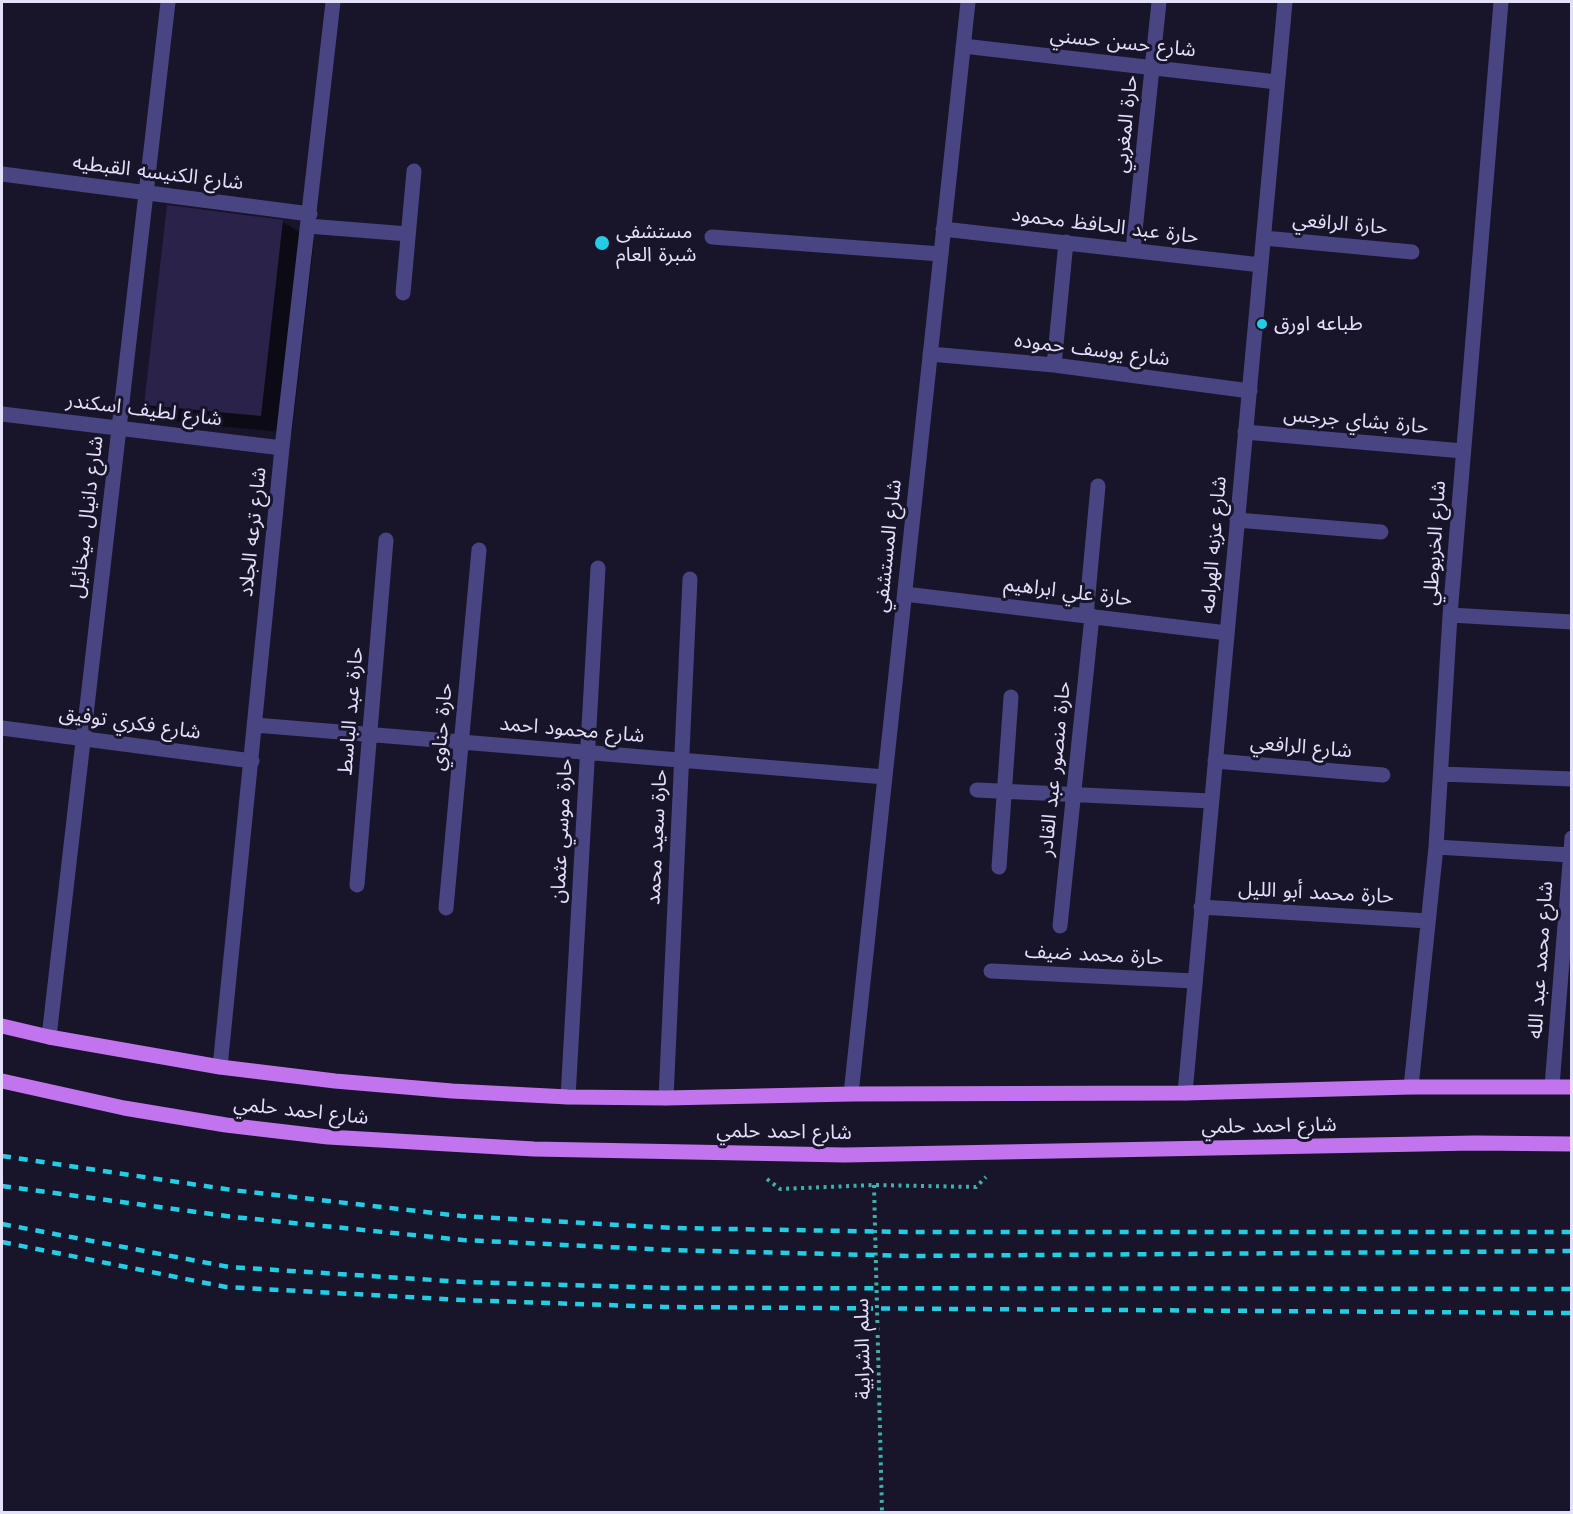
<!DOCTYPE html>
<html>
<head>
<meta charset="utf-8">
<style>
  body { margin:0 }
  #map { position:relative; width:1573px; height:1514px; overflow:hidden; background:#181429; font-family:"Work Sans",sans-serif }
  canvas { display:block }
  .frame { position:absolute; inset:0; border:3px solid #e3e0fb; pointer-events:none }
</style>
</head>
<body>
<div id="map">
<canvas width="1573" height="1514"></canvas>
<div class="frame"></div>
</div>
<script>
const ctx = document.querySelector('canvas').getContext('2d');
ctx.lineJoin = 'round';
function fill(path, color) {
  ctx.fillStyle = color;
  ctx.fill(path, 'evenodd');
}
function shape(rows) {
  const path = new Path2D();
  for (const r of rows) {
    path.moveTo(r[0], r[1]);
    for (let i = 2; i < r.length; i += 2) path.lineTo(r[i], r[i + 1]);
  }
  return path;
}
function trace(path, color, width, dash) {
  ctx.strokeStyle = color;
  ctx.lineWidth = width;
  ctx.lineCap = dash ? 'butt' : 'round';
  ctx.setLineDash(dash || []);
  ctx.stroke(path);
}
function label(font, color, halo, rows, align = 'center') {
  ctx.font = font + ' "Work Sans","Noto Sans Arabic",sans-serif';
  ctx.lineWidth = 6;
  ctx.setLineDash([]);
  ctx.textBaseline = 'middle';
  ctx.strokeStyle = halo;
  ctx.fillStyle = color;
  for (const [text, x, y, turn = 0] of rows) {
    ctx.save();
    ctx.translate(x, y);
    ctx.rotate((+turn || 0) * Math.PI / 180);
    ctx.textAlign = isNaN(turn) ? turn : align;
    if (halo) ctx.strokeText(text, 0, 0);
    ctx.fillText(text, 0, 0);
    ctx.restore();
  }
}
const shadow = shape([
  [282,222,314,240,292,433,177,422,145,404]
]);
const building = shape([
  [167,205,283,220,261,416,144,405]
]);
const path = shape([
  [767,1179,780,1189,874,1185,976,1187,986,1177],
  [874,1185,882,1512]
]);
const service = shape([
  [308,226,408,234],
  [712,237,941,254],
  [403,293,414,171]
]);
const minor = shape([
  [963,46,1277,82],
  [2,174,310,214],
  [943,229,1261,265],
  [1264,238,1412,252],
  [1133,250,1159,2],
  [930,354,1054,365,1250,391],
  [1054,365,1066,242],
  [2,414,282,448],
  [1245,432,1463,451],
  [1237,520,1381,532],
  [905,594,1227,633],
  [1450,615,1572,622],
  [1086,616,1098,486],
  [255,725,885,777],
  [2,728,252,761],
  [1215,761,1383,775],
  [1441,774,1572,779],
  [977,790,1211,801],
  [1436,847,1570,855],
  [999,867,1011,697],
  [357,885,386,540],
  [1201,907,1428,921],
  [446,908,479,550],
  [1060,926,1092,616],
  [991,971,1195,981],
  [49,1037,168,2],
  [220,1067,282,448,333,2],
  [1552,1086,1572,838],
  [1411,1087,1436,847,1450,615,1501,2],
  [1185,1093,1285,2],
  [851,1094,968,2],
  [568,1097,598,568],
  [666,1098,690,579]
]);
const primary = shape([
  [2,1026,49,1037,220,1067,335,1081,452,1091,568,1097,666,1098,851,1094,1185,1093,1411,1087,1572,1087],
  [2,1081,124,1108,226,1125,328,1137,534,1149,845,1155,1475,1143,1572,1144]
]);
const rail = shape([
  [2,1156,232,1190,461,1216,673,1228,908,1232,1572,1232],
  [2,1186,234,1217,463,1240,669,1250,911,1256,1572,1251],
  [2,1224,229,1267,465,1282,665,1288,1572,1289],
  [2,1242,226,1287,462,1300,664,1307,1572,1313]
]);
const markers = [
  [602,243,8,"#22cee5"],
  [1262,324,6,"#22cee5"]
];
const streetNames = [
  ["شارع حسن حسني",1123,43,6],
  ["حارة المغربي",1126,124,-84],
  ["شارع الكنيسه القبطيه",158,173,7],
  ["حارة الرافعي",1340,224,5],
  ["حارة عبد الحافظ محمود",1105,226,7],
  ["شارع يوسف حموده",1092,350,7],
  ["شارع لطيف اسكندر",144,410,7],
  ["حارة بشاي جرجس",1356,421,5],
  ["شارع دانيال ميخائيل",87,517,-83],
  ["شارع ترعه الجلاد",253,532,-84],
  ["شارع الخربوطلي",1435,543,-86],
  ["شارع عزبه الهرامه",1214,545,-85],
  ["شارع المستشفي",888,546,-84],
  ["حارة علي ابراهيم",1068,592,7],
  ["حارة عبد الباسط",351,711,-85],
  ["شارع فكري توفيق",130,723,8],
  ["حارة حناوي",442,727,-85],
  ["شارع محمود احمد",572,730,5],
  ["شارع الرافعي",1301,747,5],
  ["حارة منصور عبد القادر",1055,769,-84],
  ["حارة موسي عثمان",562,831,-87],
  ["حارة سعيد محمد",657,837,-87],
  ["حارة محمد أبو الليل",1316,893,3],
  ["حارة محمد ضيف",1094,955,3],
  ["شارع محمد عبد الله",1541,960,-86],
  ["شارع احمد حلمي",301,1111,6],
  ["شارع احمد حلمي",1269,1126,-1],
  ["شارع احمد حلمي",784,1132,1],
  ["سلم الشرابية",863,1349,-91]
];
const poiNames = [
  ["مستشفى",616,232],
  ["شبرة العام",616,255],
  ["طباعه اورق",1274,324]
];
fill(shadow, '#0007');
fill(building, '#2a2248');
trace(path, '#40afaa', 4, [3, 4.5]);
trace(service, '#484582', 15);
trace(minor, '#484582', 15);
trace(primary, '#c273ee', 15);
trace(rail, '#22cee5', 4.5, [9, 8]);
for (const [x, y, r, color] of markers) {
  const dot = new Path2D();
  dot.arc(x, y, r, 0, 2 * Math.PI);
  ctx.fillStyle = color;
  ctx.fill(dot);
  trace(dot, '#181429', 2);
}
label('20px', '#e3e0fb', '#181429', streetNames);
label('20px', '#e3e0fb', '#181429', poiNames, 'left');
</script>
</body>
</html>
